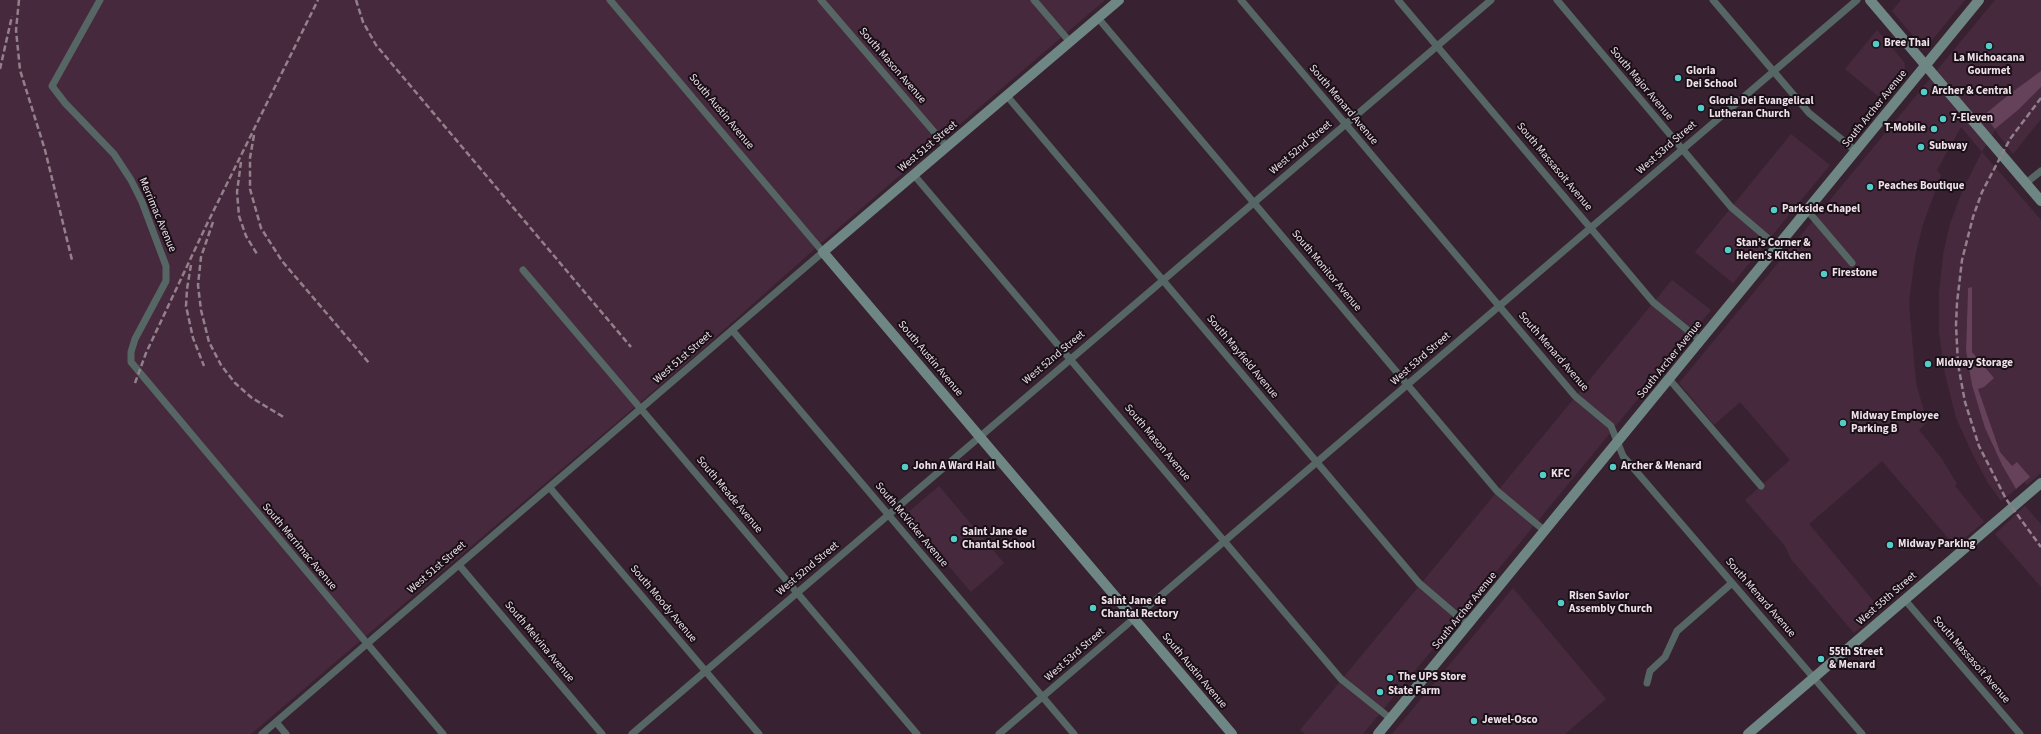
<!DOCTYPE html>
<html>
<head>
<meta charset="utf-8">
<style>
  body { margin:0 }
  canvas { display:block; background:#382231 }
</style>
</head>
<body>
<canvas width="2041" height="734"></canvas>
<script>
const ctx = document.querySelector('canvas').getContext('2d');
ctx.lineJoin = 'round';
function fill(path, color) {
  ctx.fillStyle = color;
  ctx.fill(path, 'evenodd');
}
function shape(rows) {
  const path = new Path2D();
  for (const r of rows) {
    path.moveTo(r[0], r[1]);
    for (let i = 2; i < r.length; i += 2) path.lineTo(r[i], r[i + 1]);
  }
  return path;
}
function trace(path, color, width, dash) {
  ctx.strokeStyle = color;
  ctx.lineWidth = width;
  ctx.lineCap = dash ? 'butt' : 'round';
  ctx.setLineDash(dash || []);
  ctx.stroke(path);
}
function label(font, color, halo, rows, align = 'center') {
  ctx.font = font + ' "Source Sans 3",sans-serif';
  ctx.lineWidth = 4;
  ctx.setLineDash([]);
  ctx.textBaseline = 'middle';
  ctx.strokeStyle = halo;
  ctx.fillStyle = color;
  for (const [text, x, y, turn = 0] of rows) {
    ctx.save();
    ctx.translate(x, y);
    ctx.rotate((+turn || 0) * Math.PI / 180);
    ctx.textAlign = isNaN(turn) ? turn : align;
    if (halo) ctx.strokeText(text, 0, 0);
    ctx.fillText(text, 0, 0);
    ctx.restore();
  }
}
const built = shape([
  [0,0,1105,0,828,237,691,359,251,734,0,734],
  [1901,0,1965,0,1933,39,1926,43,1914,37,1892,11],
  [1995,0,2041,0,2041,119,2013,154,1995,130,1982,152,2041,220,2041,473,2027,485,1998,450,1976,388,1970,355,1968,288,1966,350,1985,428,2002,465,2016,489,2001,501,1988,483,1973,455,1956,418,1945,374,1939,332,1939,293,1943,255,1950,224,1963,189,1982,152,1961,127,1937,170,1941,176,1923,224,1915,257,1909,301,1910,316,1916,383,1927,422,1919,430,1942,459,1957,484,1955,486,1984,522,1955,546,1882,461,1809,524,1881,610,1854,633,1791,559,1785,546,1745,500,1790,460,1740,402,1714,425,1679,383],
  [1877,30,1904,62,1905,67,1904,75,1884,101,1845,69],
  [1791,134,1830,165,1733,283,1695,252],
  [1672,280,1711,310,1363,734,1305,734,1300,730],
  [939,486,1004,563,971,592,905,515],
  [2025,506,2041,524,2041,587,1995,534],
  [1513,588,1606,699,1565,734,1392,734]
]);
const green = shape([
  [2041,71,2041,87,2018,110,1995,129,1984,115,2011,93],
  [1972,287,1972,352,1994,378,1984,387,1978,389,2000,452,2012,466,2017,462,2030,477,2016,489,2002,465,1985,428,1972,385,1966,350,1968,288]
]);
const street = shape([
  [100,0,52,86,65,103,114,154,131,180,142,202,166,266,166,281,135,339,131,352,131,362,443,734],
  [821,0,947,147],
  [1034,0,1070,42],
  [1241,0,1575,396,1611,426,1623,456,1862,734],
  [1398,0,1653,302,1701,341],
  [1557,0,1731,207,1778,247],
  [1713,0,1809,113,1856,151],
  [1098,18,1497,491,1545,531],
  [1007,96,1419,583,1468,625],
  [914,175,1341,679,1391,719],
  [2026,183,2041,171],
  [1807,210,1852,263],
  [523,270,917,734],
  [732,330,1074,734],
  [1669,379,1761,486],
  [550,488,759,734],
  [459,565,602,734],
  [1905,600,2020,734],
  [1647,683,1650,671,1665,657,1677,631,1732,583],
  [276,722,286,734],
  [262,734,823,252,610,0],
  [632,734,1491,0],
  [999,734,1857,0]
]);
const secondary = shape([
  [1119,0,823,252,1232,734],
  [1870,0,2041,201],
  [1378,734,1979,0],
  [1748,734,2041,483]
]);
const rail = shape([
  [19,0,16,30,20,70,45,150,72,260],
  [356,0,363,22,376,45,631,347],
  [0,69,12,16],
  [2041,98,2010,139,1982,192,1973,217,1962,260,1957,303,1956,325,1958,364,1965,402,1979,446,2006,499,2041,547],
  [254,135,250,158,250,189,261,228,282,261,369,363],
  [241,162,237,192,239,216,246,236,257,254],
  [213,222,201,257,198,285,201,310,209,342,221,365,235,383,252,398,285,418],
  [191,265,187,289,186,306,193,338,204,366],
  [135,383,146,353,206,226,318,0]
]);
const markers = [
  [1876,44,4,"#54cdc8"],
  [1989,46,4,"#54cdc8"],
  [1678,78,4,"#54cdc8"],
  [1924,92,4,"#54cdc8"],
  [1701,108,4,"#54cdc8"],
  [1943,119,4,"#54cdc8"],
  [1934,129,4,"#54cdc8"],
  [1921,147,4,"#54cdc8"],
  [1870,187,4,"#54cdc8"],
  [1774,210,4,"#54cdc8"],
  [1728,250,4,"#54cdc8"],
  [1824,274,4,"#54cdc8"],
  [1928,364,4,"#54cdc8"],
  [1843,423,4,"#54cdc8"],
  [905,467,4,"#54cdc8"],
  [1613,467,4,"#54cdc8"],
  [1543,475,4,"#54cdc8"],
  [954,539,4,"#54cdc8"],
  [1890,545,4,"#54cdc8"],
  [1561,603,4,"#54cdc8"],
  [1093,608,4,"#54cdc8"],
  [1821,659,4,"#54cdc8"],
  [1390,678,4,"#54cdc8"],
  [1380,692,4,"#54cdc8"],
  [1474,721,4,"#54cdc8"]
];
const poiNames = [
  ["Bree Thai",1884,44],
  ["La Michoacana",1989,59,"center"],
  ["Gourmet",1989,72,"center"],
  ["Gloria",1686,72],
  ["Dei School",1686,85],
  ["Archer & Central",1932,92],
  ["Gloria Dei Evangelical",1709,102],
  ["Lutheran Church",1709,115],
  ["7-Eleven",1951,119],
  ["T-Mobile",1926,129,"right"],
  ["Subway",1929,147],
  ["Peaches Boutique",1878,187],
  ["Parkside Chapel",1782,210],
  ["Stan’s Corner &",1736,244],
  ["Helen’s Kitchen",1736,257],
  ["Firestone",1832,274],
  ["Midway Storage",1936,364],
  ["Midway Employee",1851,417],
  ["Parking B",1851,430],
  ["John A Ward Hall",913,467],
  ["Archer & Menard",1621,467],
  ["KFC",1551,475],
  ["Saint Jane de",962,533],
  ["Chantal School",962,546],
  ["Midway Parking",1898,545],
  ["Risen Savior",1569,597],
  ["Assembly Church",1569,610],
  ["Saint Jane de",1101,602],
  ["Chantal Rectory",1101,615],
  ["55th Street",1829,653],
  ["& Menard",1829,666],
  ["The UPS Store",1398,678],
  ["State Farm",1388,692],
  ["Jewel-Osco",1482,721]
];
const streetNames = [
  ["South Mason Avenue",892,66,49],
  ["South Major Avenue",1641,84,50],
  ["South Menard Avenue",1343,105,50],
  ["South Archer Avenue",1875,109,-51],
  ["South Austin Avenue",721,112,50],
  ["West 51st Street",928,147,-40],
  ["West 52nd Street",1301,148,-40],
  ["West 53rd Street",1667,148,-41],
  ["South Massasoit Avenue",1554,167,50],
  ["Merrimac Avenue",157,215,67],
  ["South Monitor Avenue",1326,271,50],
  ["South Menard Avenue",1553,352,49],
  ["South Mayfield Avenue",1242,357,50],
  ["West 51st Street",683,358,-41],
  ["West 52nd Street",1054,358,-40],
  ["South Austin Avenue",930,359,50],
  ["West 53rd Street",1421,359,-41],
  ["South Archer Avenue",1670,360,-51],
  ["South Mason Avenue",1157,443,50],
  ["South Meade Avenue",729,495,50],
  ["South McVicker Avenue",911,525,50],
  ["South Merrimac Avenue",299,547,50],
  ["West 51st Street",437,568,-41],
  ["West 52nd Street",808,569,-40],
  ["South Menard Avenue",1760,598,49],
  ["West 55th Street",1887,599,-41],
  ["South Moody Avenue",663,604,50],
  ["South Archer Avenue",1465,611,-51],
  ["South Melvina Avenue",539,642,50],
  ["West 53rd Street",1075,655,-41],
  ["South Massasoit Avenue",1971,660,49],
  ["South Austin Avenue",1194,671,50]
];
fill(built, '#46293c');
fill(green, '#66415a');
trace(street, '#566665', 7);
trace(secondary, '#6e8785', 10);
trace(rail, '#93808c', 2.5, [6, 3]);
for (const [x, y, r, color] of markers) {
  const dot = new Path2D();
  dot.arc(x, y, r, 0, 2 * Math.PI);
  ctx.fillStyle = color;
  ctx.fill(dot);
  trace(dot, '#190f16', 1.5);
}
label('bold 11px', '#efe0e9', '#190f16', poiNames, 'left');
label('11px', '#efe0e9', '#190f16', streetNames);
</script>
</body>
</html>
